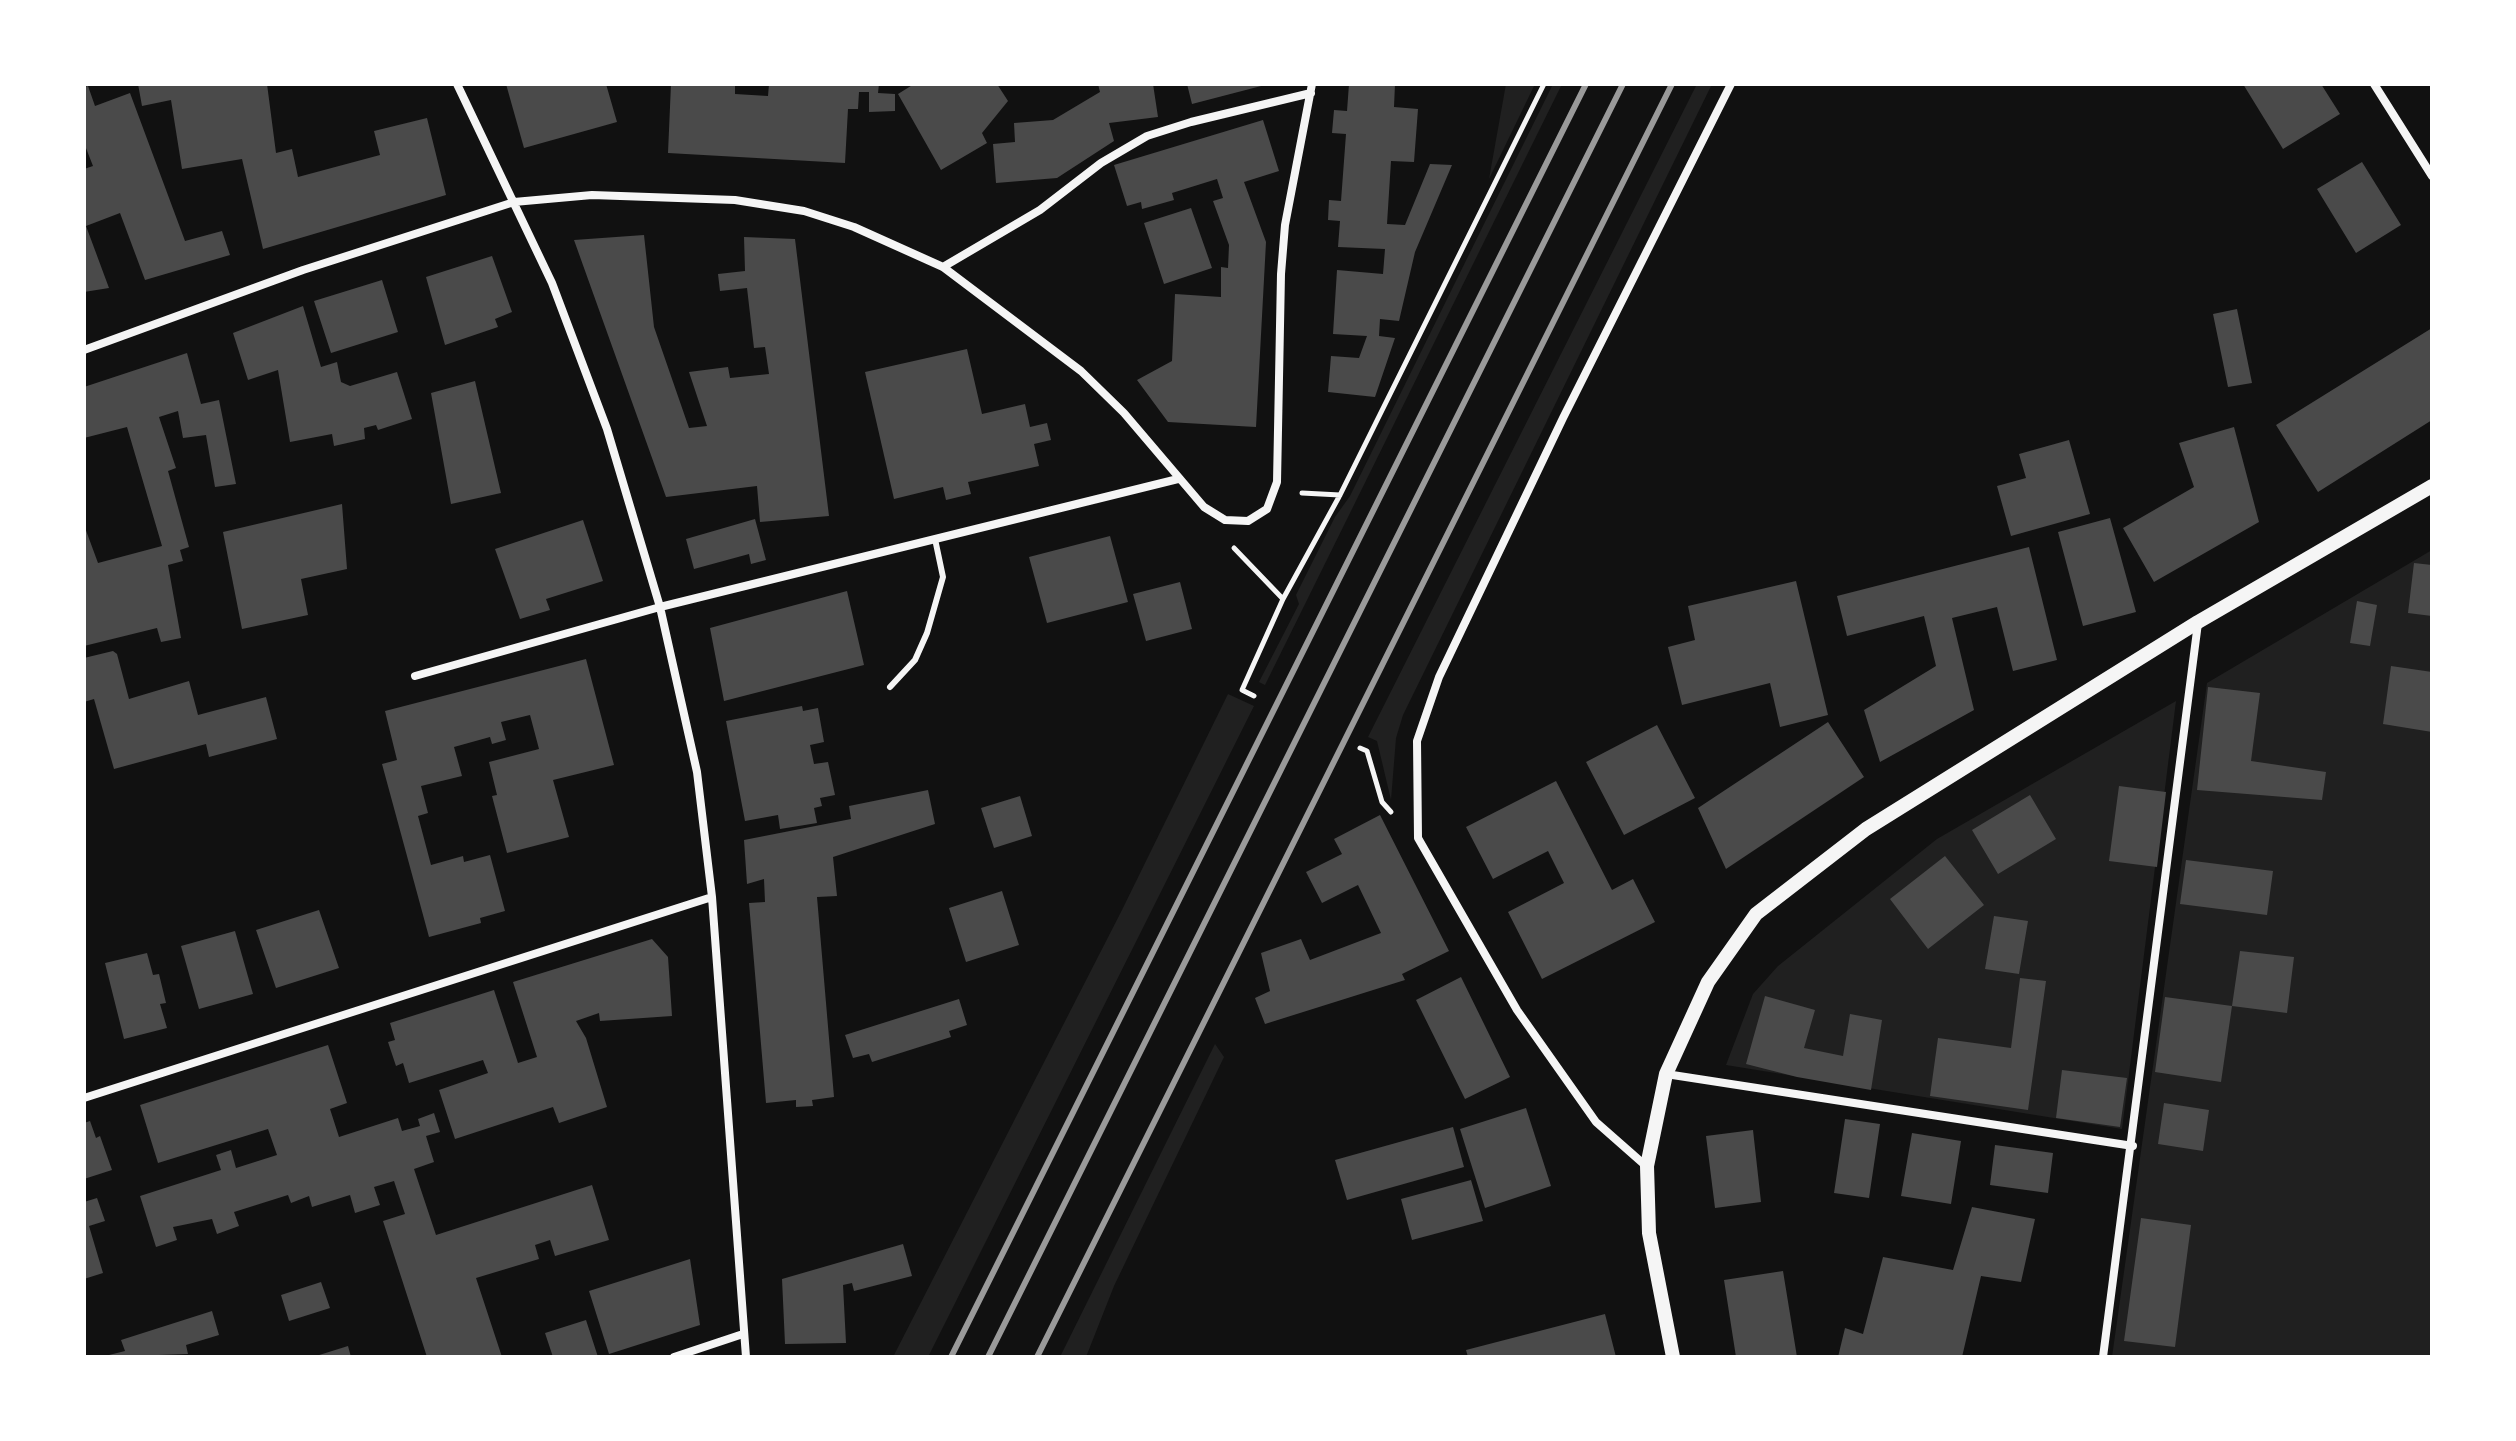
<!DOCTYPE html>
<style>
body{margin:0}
#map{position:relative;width:2516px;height:1441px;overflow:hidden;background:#111;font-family:"Asap Condensed",sans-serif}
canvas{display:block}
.frame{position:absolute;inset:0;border:86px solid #fff;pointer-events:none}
</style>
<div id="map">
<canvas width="2516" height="1441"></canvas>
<div class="frame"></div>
</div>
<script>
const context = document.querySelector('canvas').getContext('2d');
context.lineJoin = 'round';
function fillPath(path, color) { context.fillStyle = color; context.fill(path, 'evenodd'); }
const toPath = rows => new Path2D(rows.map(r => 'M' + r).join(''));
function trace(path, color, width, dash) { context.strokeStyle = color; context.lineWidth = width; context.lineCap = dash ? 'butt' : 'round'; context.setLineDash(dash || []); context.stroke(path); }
fillPath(toPath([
 [1506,84,1535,84,1489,179],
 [1553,84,1562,84,1265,685,1259,682,1299,604,1296,595,1335,517,1350,496],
 [1697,84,1712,84,1403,715,1396,738,1391,800,1377,741,1368,737],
 [2432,550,2432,1357,2112,1357,2207,683],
 [1228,694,1254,706,928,1357,893,1357,1121,912],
 [2176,701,2122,1129,1726,1065,1753,994,1778,966,1937,839],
 [1215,1044,1224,1057,1114,1286,1086,1357,1060,1357]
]), '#202020');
fillPath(toPath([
 [138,84,267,84,276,153,292,149,298,177,380,155,374,131,427,118,446,195,263,249,242,159,182,169,171,100,142,106],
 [506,84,606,84,617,122,524,148],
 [671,84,735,84,735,94,768,96,769,84,879,84,878,93,895,94,895,111,869,112,869,92,859,92,858,109,848,109,845,163,668,153],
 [914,84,997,84,1008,101,982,133,987,143,941,170,898,94],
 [1098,84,1153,84,1158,117,1109,123,1114,141,1057,178,996,183,993,144,1015,142,1014,123,1053,120,1100,92],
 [1187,84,1265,84,1265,85,1192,104],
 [1349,84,1395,84,1394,107,1418,109,1414,162,1391,161,1387,224,1405,225,1430,164,1452,165,1415,252,1399,321,1380,319,1379,336,1395,338,1375,397,1328,392,1331,356,1359,358,1367,336,1333,334,1337,270,1383,274,1385,249,1338,247,1340,221,1328,220,1329,200,1341,201,1346,134,1332,133,1334,110,1347,111],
 [2243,84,2321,84,2340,114,2283,149],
 [88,86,95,106,130,93,185,241,222,231,230,255,145,280,120,213,86,226,109,288,84,292,84,169,93,166,84,143,84,87],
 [1263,120,1279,171,1244,182,1266,242,1256,427,1168,422,1137,380,1172,361,1175,294,1221,297,1221,267,1228,268,1229,245,1213,201,1223,198,1217,179,1172,193,1174,200,1142,209,1141,202,1127,206,1114,165],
 [2362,162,2401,225,2356,253,2317,189],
 [1191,208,1212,268,1164,284,1144,223],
 [644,235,654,327,689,428,707,426,689,372,728,367,730,378,769,374,765,347,754,348,747,288,720,291,718,274,745,271,744,237,795,239,829,516,760,522,757,486,666,497,574,240],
 [492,256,512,312,495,319,498,327,445,345,426,277],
 [382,280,398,332,331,353,314,301],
 [303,306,321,367,337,362,341,382,350,386,397,372,412,419,378,430,376,425,364,428,365,439,334,446,332,434,290,442,278,370,248,380,233,333],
 [2237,309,2252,383,2228,387,2213,314],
 [2432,328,2432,420,2318,492,2276,425],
 [967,349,982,414,1025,404,1030,427,1047,423,1051,440,1034,444,1039,466,968,482,971,494,946,500,943,487,894,499,865,372],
 [187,353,201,404,219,400,236,484,215,487,206,435,183,438,178,411,159,417,176,468,168,471,189,547,180,550,183,561,168,565,181,638,161,642,157,628,84,646,84,525,98,563,162,546,127,427,84,438,84,387],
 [475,381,501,493,451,504,431,393],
 [2234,427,2259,522,2154,582,2123,528,2194,487,2179,443],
 [2069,440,2090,514,2011,536,1997,486,2026,478,2019,454],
 [342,504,347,569,301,579,308,615,242,629,223,532],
 [2110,518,2136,612,2083,626,2058,532],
 [755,519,766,560,751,564,749,554,694,569,686,539],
 [583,520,603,581,546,599,550,610,520,619,495,549],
 [1110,536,1128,602,1047,623,1029,557],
 [2029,547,2057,660,2013,671,1997,607,1952,618,1974,710,1880,762,1864,710,1936,666,1924,616,1847,636,1837,596],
 [2414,563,2432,565,2432,616,2408,613],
 [1796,581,1828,715,1780,727,1770,683,1682,705,1668,647,1695,640,1688,606],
 [1180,582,1192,629,1146,641,1133,594],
 [847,591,864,665,724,701,710,628],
 [2357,601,2377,605,2370,646,2350,643],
 [113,651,117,654,129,699,189,681,198,715,266,697,277,739,209,757,206,744,114,769,94,699,84,702,84,658],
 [586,659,614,765,553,780,569,837,507,853,492,796,497,795,489,762,539,749,530,715,501,722,506,740,492,744,490,737,454,747,462,776,421,786,428,813,418,816,431,865,463,856,464,862,490,855,505,911,480,918,481,923,429,937,382,764,397,760,385,711],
 [2391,666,2432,672,2432,732,2383,724],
 [2208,687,2260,693,2251,761,2326,772,2322,800,2197,790],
 [802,706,803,711,818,708,824,742,810,745,814,764,828,762,835,795,820,798,822,806,814,808,817,823,780,829,778,815,745,821,726,721],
 [1828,722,1864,777,1726,869,1698,808],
 [1657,725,1695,798,1624,835,1586,762],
 [1556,781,1612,890,1633,879,1655,922,1542,979,1508,912,1564,883,1548,851,1493,879,1466,827],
 [2119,786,2166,792,2157,867,2109,861],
 [928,790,935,824,833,857,837,896,817,897,834,1097,812,1100,813,1106,796,1107,796,1100,766,1103,749,903,765,902,764,879,747,884,744,840,851,819,849,806],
 [2030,795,2056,839,1998,874,1972,830],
 [1020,796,1032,836,994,848,981,808],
 [1380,815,1449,951,1402,974,1405,980,1265,1024,1255,998,1270,991,1261,953,1301,939,1310,960,1381,933,1358,885,1322,903,1306,872,1342,854,1334,839],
 [1945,856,1984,905,1928,949,1890,899],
 [2186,860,2273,871,2267,915,2180,904],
 [1002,891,1019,945,966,962,949,908],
 [319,910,339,968,276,988,256,930],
 [1994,916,2028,921,2019,974,1985,969],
 [235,931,253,994,199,1009,181,946],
 [652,939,668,957,672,1016,600,1021,599,1013,576,1021,586,1038,607,1107,559,1123,553,1107,455,1139,439,1090,488,1073,483,1060,409,1083,403,1063,396,1066,388,1042,395,1040,390,1023,494,990,518,1063,537,1057,513,982],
 [2240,951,2294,957,2287,1013,2232,1006],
 [147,953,153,975,159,974,166,1003,160,1004,167,1028,124,1039,105,963],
 [1461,977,1510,1077,1465,1099,1416,1000],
 [2020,978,2046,981,2028,1110,1930,1096,1938,1038,2011,1048],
 [1765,996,1815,1010,1804,1048,1843,1056,1850,1014,1882,1020,1871,1090,1797,1077,1746,1064],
 [2165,997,2232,1006,2221,1082,2155,1072],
 [959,999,967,1025,949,1031,951,1037,872,1062,869,1054,853,1058,845,1035],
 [328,1045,347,1103,330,1109,339,1137,398,1118,402,1131,420,1126,418,1119,434,1113,440,1132,426,1136,434,1162,414,1169,436,1235,592,1185,609,1240,555,1256,550,1240,535,1245,539,1259,476,1278,502,1357,427,1357,383,1221,405,1214,394,1181,374,1187,380,1205,355,1213,350,1195,312,1207,309,1196,291,1203,288,1195,234,1212,239,1226,217,1234,212,1219,173,1227,177,1240,156,1247,140,1196,221,1170,216,1155,231,1150,236,1168,277,1155,268,1129,158,1163,140,1105],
 [2062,1070,2127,1078,2120,1127,2056,1118],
 [2164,1103,2209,1110,2203,1151,2158,1144],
 [1526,1108,1551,1186,1485,1208,1460,1129],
 [1845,1119,1880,1124,1869,1198,1834,1193],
 [90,1121,96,1138,100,1136,112,1170,84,1179,84,1123],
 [1453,1127,1464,1167,1347,1200,1335,1160],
 [1753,1130,1761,1202,1715,1208,1706,1136],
 [1912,1133,1961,1141,1951,1204,1901,1196],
 [1995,1145,2053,1153,2048,1193,1990,1185],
 [1471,1180,1483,1221,1412,1240,1401,1199],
 [97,1198,105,1221,89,1226,103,1273,84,1279,84,1202],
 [1972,1207,2035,1219,2021,1282,1981,1276,1962,1357,1838,1357,1845,1328,1863,1334,1883,1257,1953,1270],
 [2141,1218,2191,1225,2175,1347,2124,1341],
 [903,1244,912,1276,854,1291,852,1283,843,1285,846,1343,785,1344,782,1279],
 [690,1259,700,1325,609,1354,589,1291],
 [1783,1271,1797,1357,1736,1357,1724,1280],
 [321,1282,330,1308,289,1321,281,1295],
 [212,1311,219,1335,186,1345,188,1354,101,1357,125,1351,121,1340],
 [1605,1314,1616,1357,1468,1357,1466,1350],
 [586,1320,598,1357,553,1357,545,1333],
 [348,1346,351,1357,316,1357,316,1356]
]), '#4a4a4a');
trace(toPath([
 [1302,493,1340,495],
 [1234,548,1283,599],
 [1254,696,1242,690,1283,599,1340,495,1544,84],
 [1360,748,1367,751,1382,802,1391,812]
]), '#f5f5f5', 5);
trace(toPath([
 [890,687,915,660,927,633,943,577,935,539]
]), '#f5f5f5', 6);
trace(toPath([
 [457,84,552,283,607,429,660,607,697,772,712,897,746,1357],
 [2374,84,2432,176],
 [943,267,1040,210,1101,163,1147,136,1191,122,1311,93],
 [84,350,303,270,514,202,592,195,735,200,804,211,854,227,943,267,1081,371,1124,413,1204,507,1225,520,1248,521,1267,509,1277,482,1281,274,1285,225,1312,84],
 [415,676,660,607,1178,479],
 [1666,1074,2133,1146],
 [84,1098,712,897],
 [1646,1166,1596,1122,1517,1010,1418,838,1417,741,1439,677,1563,418,1731,84],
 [674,1357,743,1334],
 [2103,1357,2198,623]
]), '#f5f5f5', 8);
trace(toPath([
 [1673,1357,1649,1233,1647,1166,1666,1074,1708,982,1756,914,1866,829,2198,622,2432,486]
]), '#f5f5f5', 14);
trace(toPath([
 [951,1357,1586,84],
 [988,1357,1623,84],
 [1037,1357,1672,84]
]), '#9a9a9a', 6);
</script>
